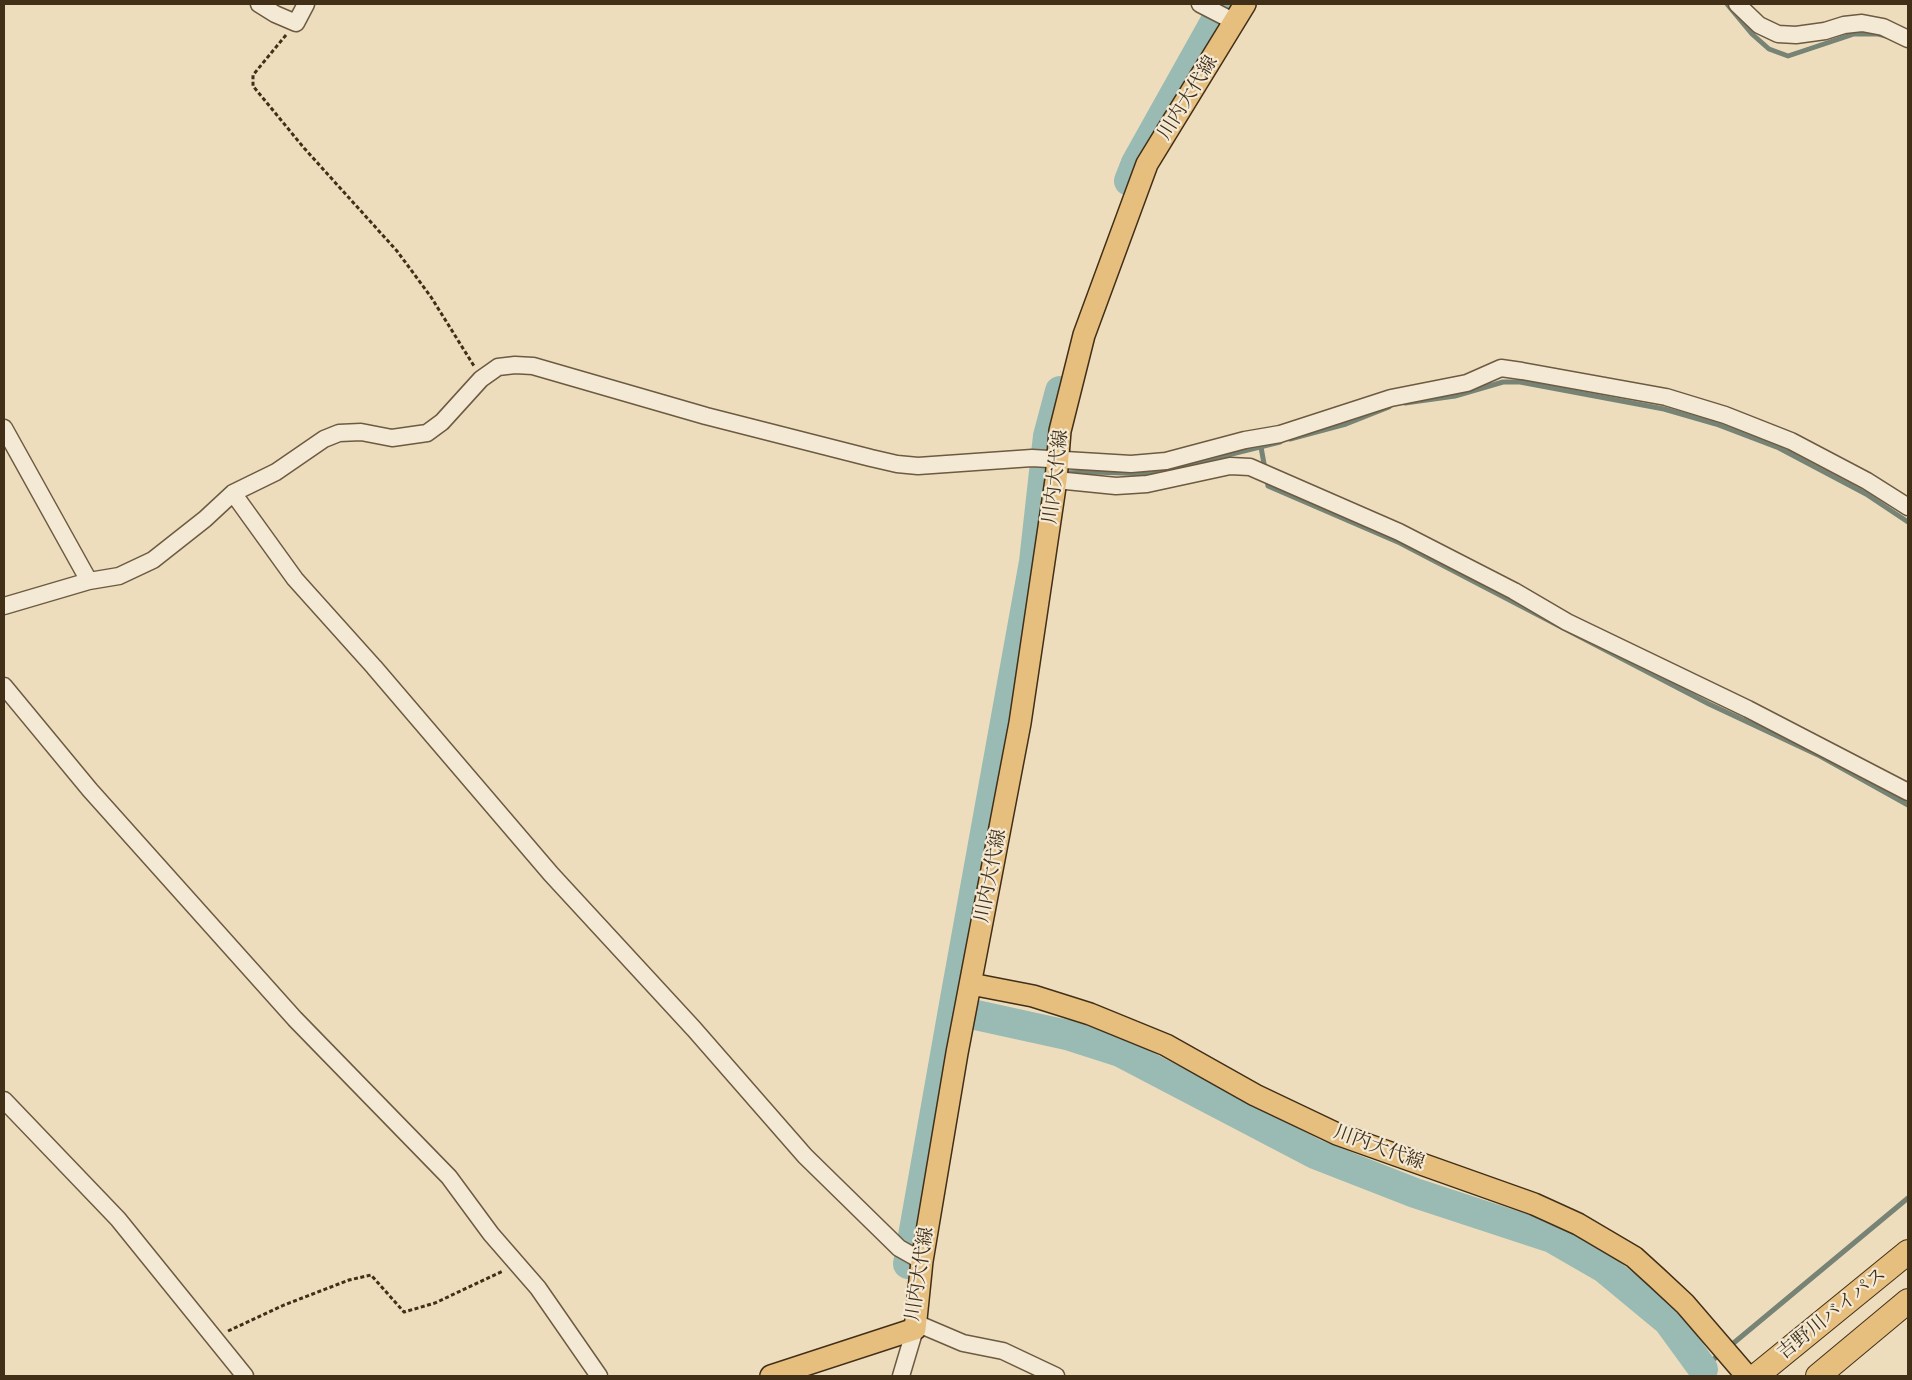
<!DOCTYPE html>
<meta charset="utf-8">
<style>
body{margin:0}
#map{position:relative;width:1912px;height:1380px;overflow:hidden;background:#edddbd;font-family:"EB Garamond",serif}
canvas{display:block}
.frame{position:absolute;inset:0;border:5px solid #412f18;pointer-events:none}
</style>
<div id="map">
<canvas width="1912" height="1380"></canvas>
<div class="frame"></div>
</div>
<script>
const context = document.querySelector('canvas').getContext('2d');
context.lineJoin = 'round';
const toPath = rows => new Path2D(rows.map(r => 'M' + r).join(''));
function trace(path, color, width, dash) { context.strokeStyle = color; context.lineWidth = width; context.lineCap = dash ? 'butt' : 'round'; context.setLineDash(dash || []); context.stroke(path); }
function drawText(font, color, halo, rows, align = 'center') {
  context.font = font + ' "EB Garamond","Noto Serif JP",serif'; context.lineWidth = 4.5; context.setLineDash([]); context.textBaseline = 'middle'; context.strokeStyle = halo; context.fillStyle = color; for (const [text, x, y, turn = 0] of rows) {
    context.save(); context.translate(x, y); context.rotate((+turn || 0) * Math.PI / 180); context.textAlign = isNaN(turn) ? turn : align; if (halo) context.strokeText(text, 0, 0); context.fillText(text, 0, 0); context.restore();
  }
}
trace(toPath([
 [1727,4,1752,34,1769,49,1788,56,1854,34,1878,34,1886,36],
 [1405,403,1455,396,1503,382,1520,382,1664,409,1716,424,1779,448,1866,494,1908,522],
 [1290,439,1346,424,1389,407],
 [1261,447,1268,486,1400,543,1709,704,1820,756,1908,805],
 [1063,473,1093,472,1151,474,1280,442],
 [1730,1346,1908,1198],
 [1694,1376,1721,1353]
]), '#768375', 5);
trace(toPath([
 [1129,181,1136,163,1225,4],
 [1060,391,1048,436,1034,562,953,1010,1067,1035,1120,1052,1315,1154,1415,1193,1552,1238,1604,1268,1668,1321,1703,1369],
 [908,1264,953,1010]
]), '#99bbb3', 30);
const minor = toPath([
 [259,4,275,14,296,23,306,4],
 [1200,4,1235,22],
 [1737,4,1759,25,1778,34,1796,35,1825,31,1844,25,1862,23,1883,27,1908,39],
 [4,428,89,581],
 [1056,480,1116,486,1147,484,1230,466,1250,467,1399,532,1514,591,1567,622,1748,709,1908,792],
 [233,493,295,579,374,667,551,874,694,1029,805,1156,899,1248,922,1261],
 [4,606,89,581,119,576,153,560,205,519,233,493,276,472,324,439,339,433,361,432,392,438,427,433,442,422,481,379,498,367,515,365,533,366,706,416,871,458,897,464,918,466,1032,458,1131,464,1166,461,1245,440,1280,434,1391,398,1467,383,1501,368,1522,371,1666,397,1725,415,1791,441,1867,481,1908,507],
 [4,686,90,790,295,1019,449,1177,491,1234,538,1288,599,1376],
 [4,1100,118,1219,245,1376],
 [916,1323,963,1343,1003,1351,1056,1376],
 [901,1376,915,1329]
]);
const major = toPath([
 [971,984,1033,996,1090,1014,1166,1045,1255,1095,1337,1134,1534,1204,1578,1224,1634,1257,1656,1277,1685,1304,1747,1376],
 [771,1376,915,1329,922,1261,957,1053,1020,723,1056,480,1060,431,1084,335,1147,164,1245,4]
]);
const highway = toPath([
 [1756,1376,1908,1252],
 [1818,1376,1908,1301]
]);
trace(minor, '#6c5a41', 19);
trace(major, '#412f18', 24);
trace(highway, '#412f18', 26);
trace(toPath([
 [286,35,253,75,253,86,304,148,397,251,431,297,474,366],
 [228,1331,284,1305,349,1280,371,1275,404,1312,435,1303,503,1271]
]), '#412f18', 3, [4, 2.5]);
trace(minor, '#f3e9d4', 16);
trace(major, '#e6be7e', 21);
trace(highway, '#e6be7e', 24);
drawText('19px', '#412f18', '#f3e9d4', [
 ["川内大代線",1188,98,-58],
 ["川内大代線",1056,477,-83],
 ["川内大代線",991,876,-79],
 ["川内大代線",1379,1148,20],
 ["川内大代線",920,1274,-81],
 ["吉野川バイパス",1832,1314,-39]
]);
</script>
